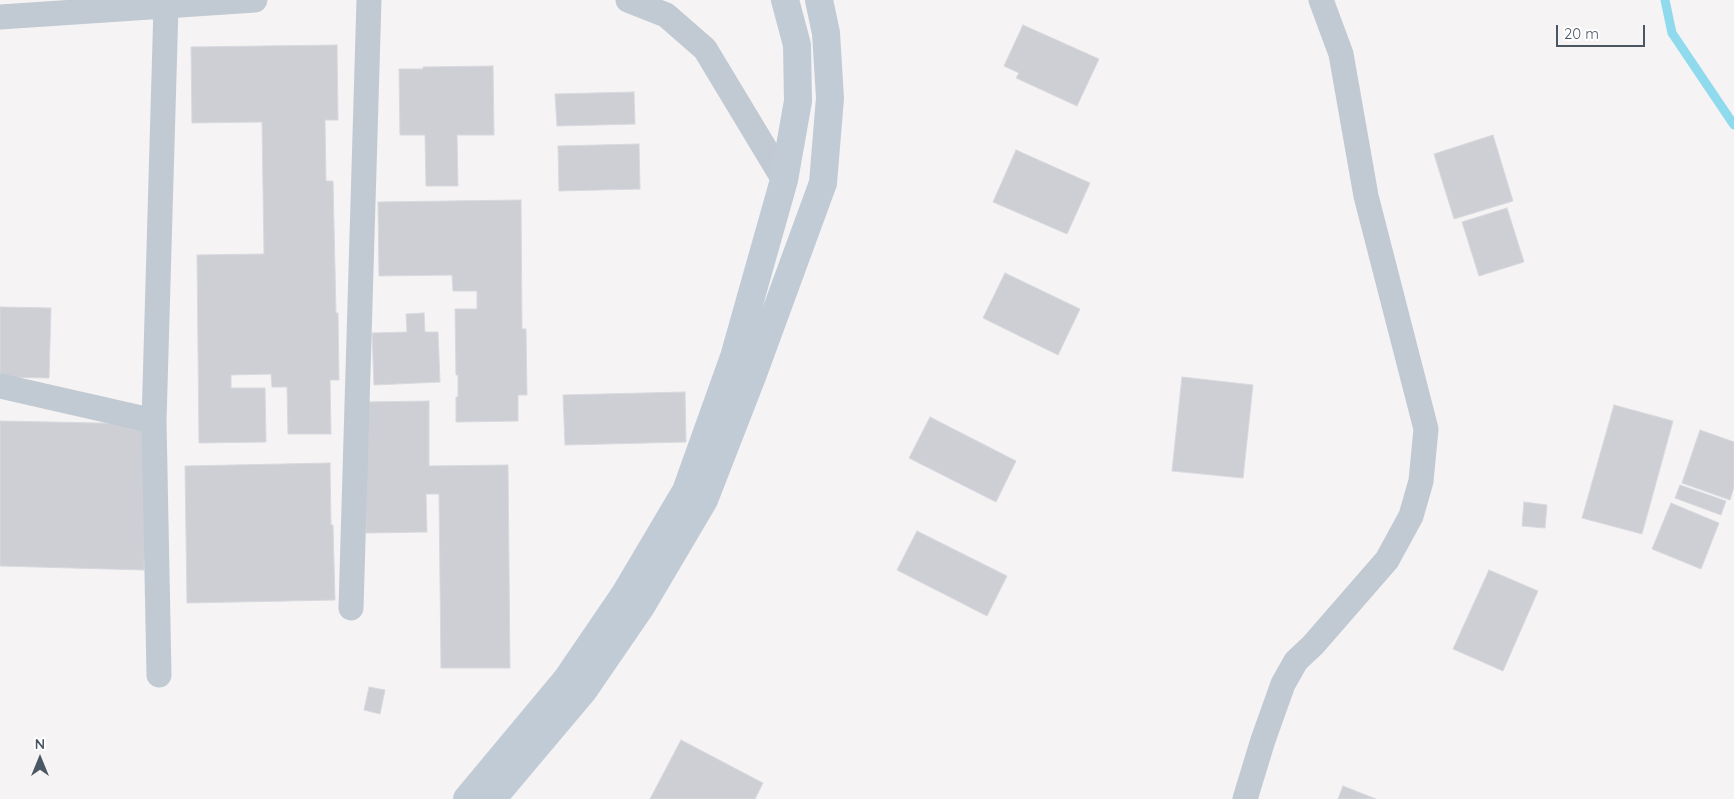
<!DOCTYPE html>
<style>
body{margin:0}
#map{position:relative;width:1734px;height:799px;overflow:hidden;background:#f5f3f3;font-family:Quicksand,sans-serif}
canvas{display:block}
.north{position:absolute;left:15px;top:734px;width:50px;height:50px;-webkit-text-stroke:4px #fff;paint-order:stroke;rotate:0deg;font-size:14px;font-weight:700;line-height:20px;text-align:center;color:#4a5661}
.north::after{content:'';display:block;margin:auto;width:18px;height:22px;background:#4a5661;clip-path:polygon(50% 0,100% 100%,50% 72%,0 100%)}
.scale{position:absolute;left:1556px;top:25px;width:89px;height:22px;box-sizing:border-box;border:2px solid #4a5661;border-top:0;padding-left:6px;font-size:15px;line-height:18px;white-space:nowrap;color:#4a5661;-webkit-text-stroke:4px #fff;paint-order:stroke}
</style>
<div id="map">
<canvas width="1734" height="799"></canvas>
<div class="north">N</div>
<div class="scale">20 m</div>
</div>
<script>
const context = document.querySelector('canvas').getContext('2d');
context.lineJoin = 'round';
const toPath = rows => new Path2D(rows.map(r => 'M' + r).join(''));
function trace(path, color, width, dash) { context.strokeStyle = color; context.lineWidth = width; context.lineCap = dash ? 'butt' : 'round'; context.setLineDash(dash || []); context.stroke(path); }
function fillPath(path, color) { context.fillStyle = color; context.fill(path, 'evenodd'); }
trace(toPath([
 [1665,0,1672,33,1734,125]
]), '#90daee', 9);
const building = toPath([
 [1023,25,1099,59,1077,106,1016,78,1019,73,1004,66,1023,25],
 [337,45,338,120,325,120,326,181,333,181,336,313,338,313,339,380,330,380,331,434,288,434,287,387,272,387,271,374,231,375,231,388,265,388,266,442,199,443,197,255,264,254,262,122,192,123,191,47,337,45],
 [493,66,494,135,457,135,458,186,426,186,425,135,400,135,399,69,423,69,423,67,493,66],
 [634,92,635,124,557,126,555,94,634,92],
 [1493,135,1513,201,1454,219,1434,154,1493,135],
 [639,144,640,189,559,191,558,146,639,144],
 [1016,150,1090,183,1067,234,993,202,1016,150],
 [521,200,522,329,526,329,527,395,518,395,518,421,456,422,456,397,458,397,458,375,456,375,455,309,477,309,477,291,453,291,452,275,379,276,378,202,521,200],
 [1507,208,1524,262,1479,276,1462,222,1507,208],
 [1005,273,1080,309,1058,355,983,318,1005,273],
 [0,307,51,308,49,378,0,377,0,307],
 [424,313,425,332,438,332,440,382,374,385,372,333,407,332,406,314,424,313],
 [1182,377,1253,385,1243,478,1172,471,1182,377],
 [685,392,686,442,565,445,563,395,685,392],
 [429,401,429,466,508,465,510,668,441,668,439,494,426,494,427,532,366,533,365,402,429,401],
 [1614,405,1673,421,1642,534,1582,518,1614,405],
 [930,417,1016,461,996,502,909,458,930,417],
 [0,421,148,424,144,570,0,566,0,421],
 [1700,430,1734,442,1734,487,1730,500,1682,483,1700,430],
 [330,463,331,525,333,525,335,600,187,603,185,466,330,463],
 [1680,485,1726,501,1721,515,1675,498,1680,485],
 [1524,502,1547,505,1545,528,1522,526,1524,502],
 [1671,503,1719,523,1701,569,1652,549,1671,503],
 [917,531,1007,576,987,616,897,570,917,531],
 [1489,570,1538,591,1503,671,1453,649,1489,570],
 [369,687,385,690,380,714,364,710,369,687],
 [681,740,763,783,755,799,650,799,681,740],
 [1343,786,1376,799,1338,799,1343,786]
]);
fillPath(building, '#cdcfd5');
trace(building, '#d7d9de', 1);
trace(toPath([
 [628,0,666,15,705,49,784,180],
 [0,17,255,0],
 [0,386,154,421],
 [351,608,369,0],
 [159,675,154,421,166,7],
 [1245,799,1263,740,1283,684,1296,661,1313,645,1387,560,1411,516,1421,481,1426,429,1366,196,1341,54,1321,0]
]), '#c1cad2', 25);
trace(toPath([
 [467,799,567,679,625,594,686,491,734,357,784,180,798,101,797,45,785,0],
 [492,799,583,691,642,605,704,500,753,374,823,183,830,98,826,33,819,0]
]), '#c1cbd6', 28);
</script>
